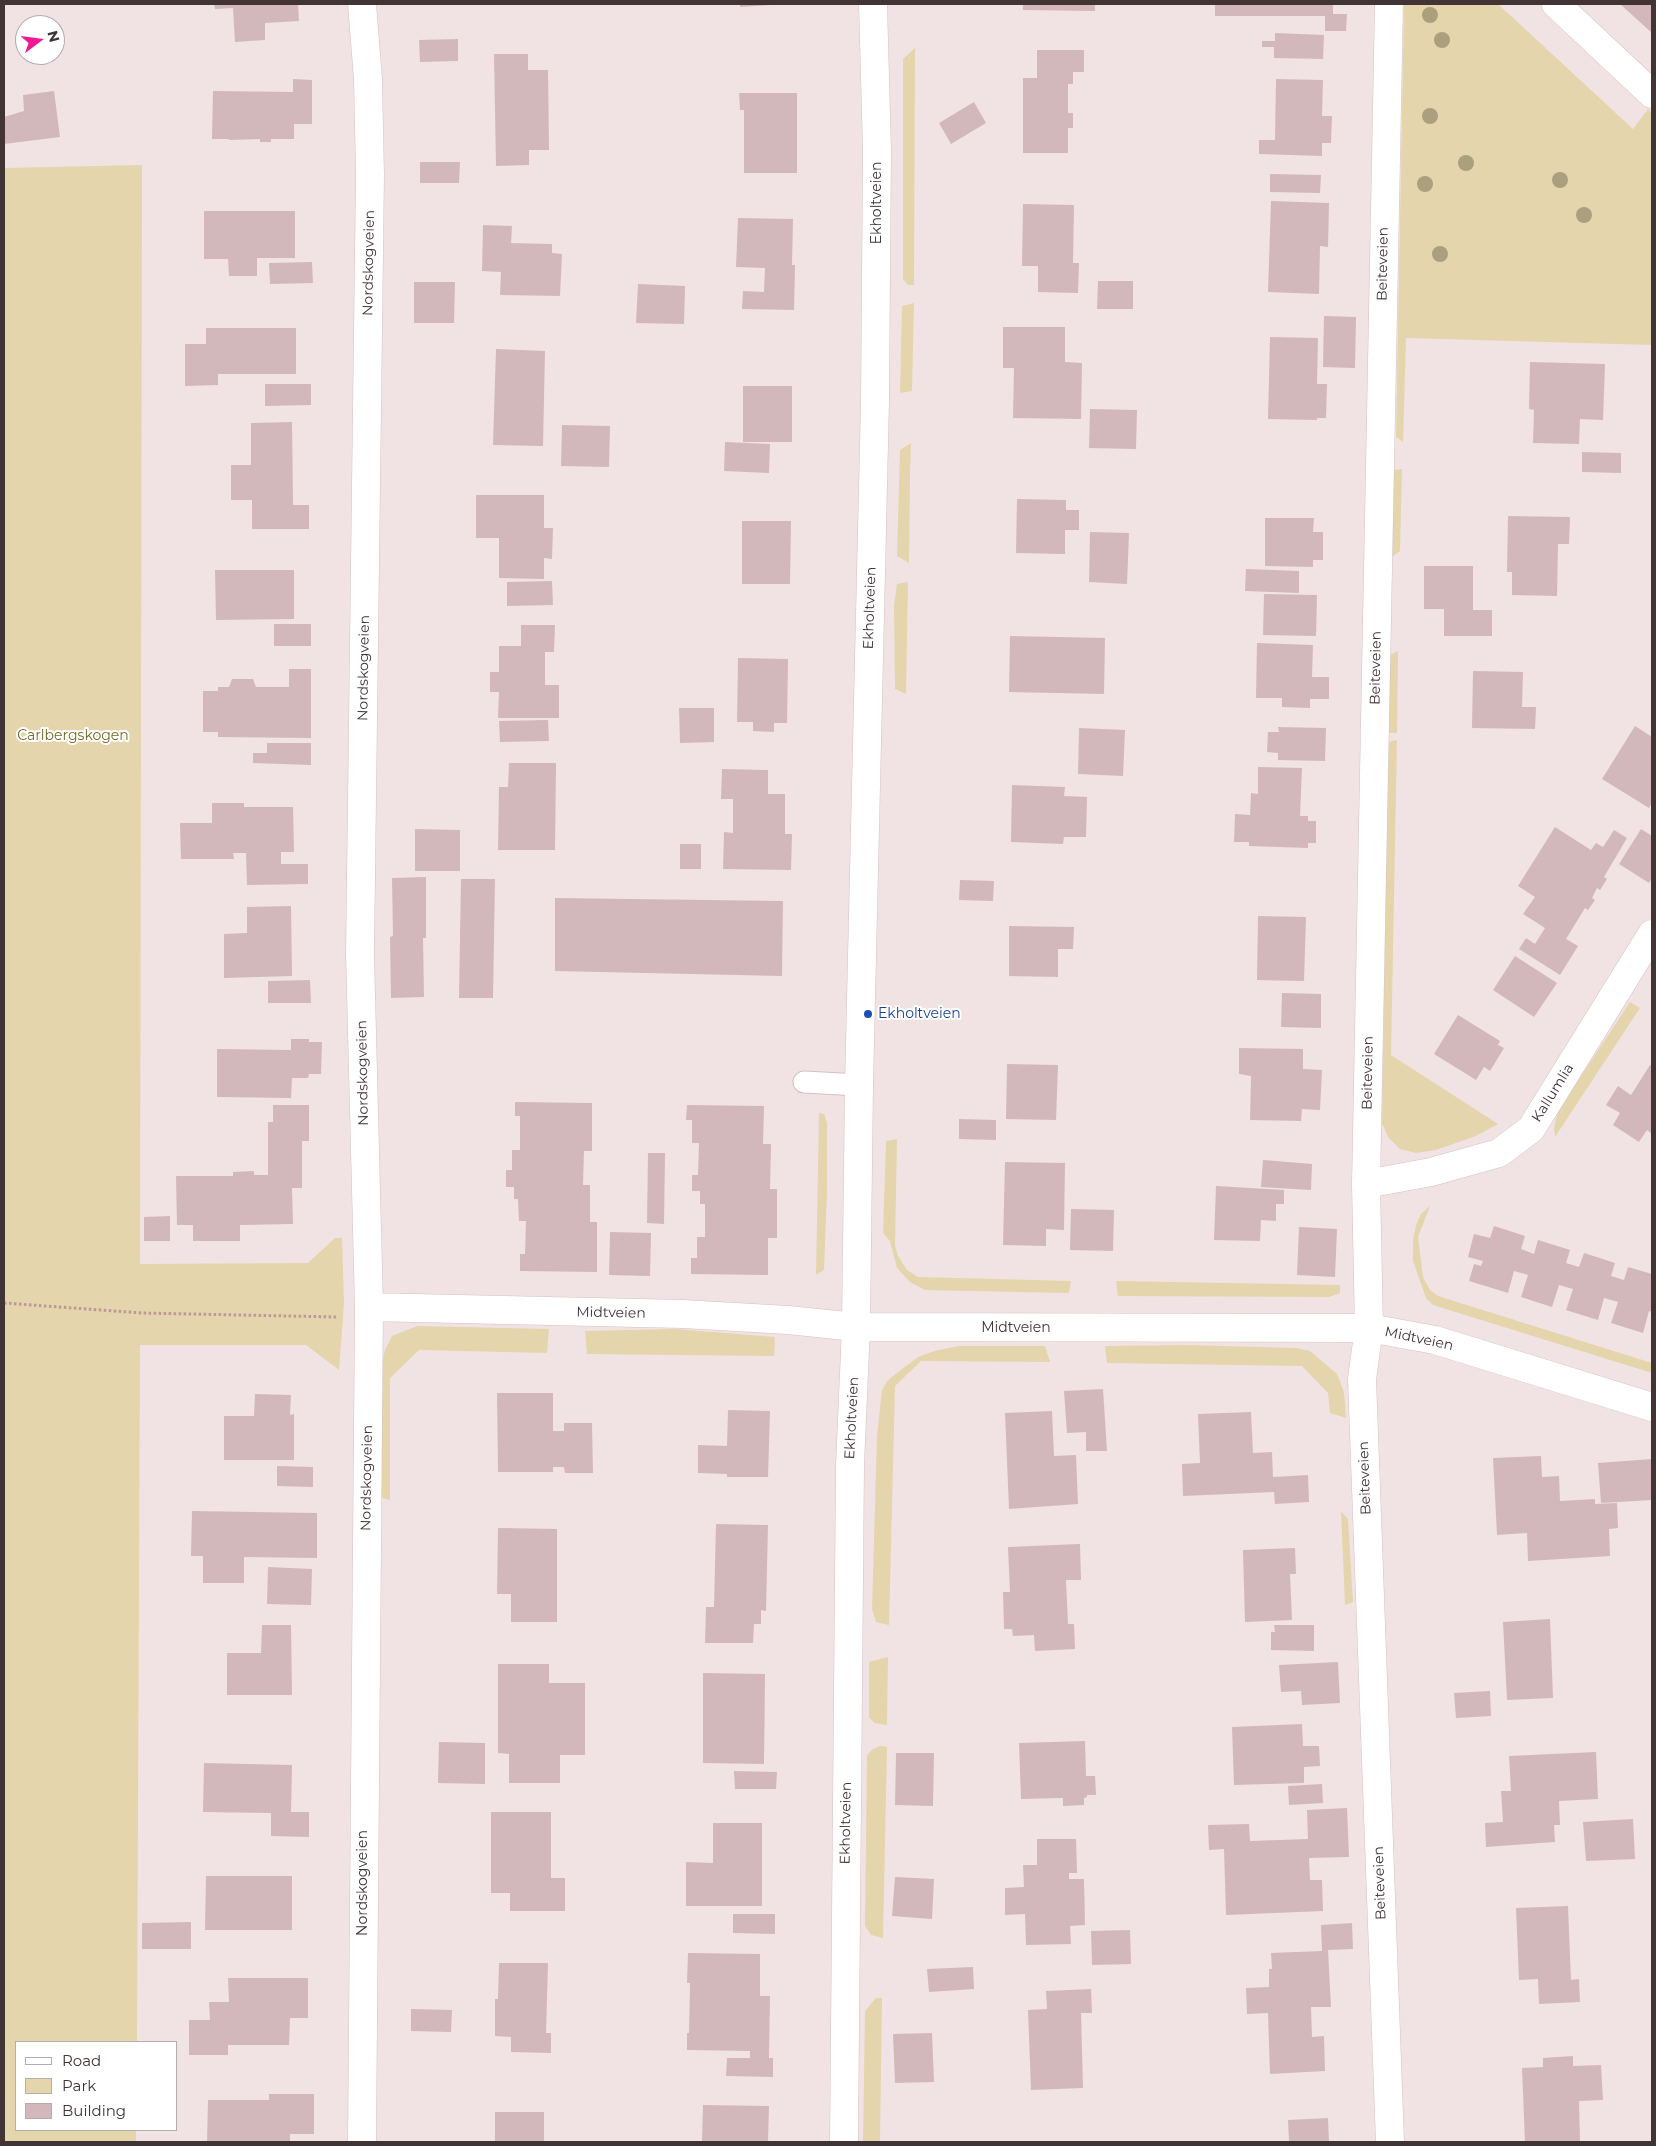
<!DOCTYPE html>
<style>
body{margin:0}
#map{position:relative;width:1656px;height:2146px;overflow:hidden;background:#f1e3e3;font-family:Montserrat,sans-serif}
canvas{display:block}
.frame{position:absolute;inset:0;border:5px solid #423335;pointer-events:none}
.legend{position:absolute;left:15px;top:2041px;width:162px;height:90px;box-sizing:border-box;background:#fff;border:1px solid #b3adae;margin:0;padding:6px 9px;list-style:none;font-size:15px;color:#423335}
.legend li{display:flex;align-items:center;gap:10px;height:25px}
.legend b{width:25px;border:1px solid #b3adae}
.north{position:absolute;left:15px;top:15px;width:50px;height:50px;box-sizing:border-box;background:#fff;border:1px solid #b3adae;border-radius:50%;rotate:75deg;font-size:14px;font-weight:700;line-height:20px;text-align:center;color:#423335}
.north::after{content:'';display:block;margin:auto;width:18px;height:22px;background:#f21893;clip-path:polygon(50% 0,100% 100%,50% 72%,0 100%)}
</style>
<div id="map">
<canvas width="1656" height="2146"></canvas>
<div class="frame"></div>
<ul class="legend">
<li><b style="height:6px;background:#fff"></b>Road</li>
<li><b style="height:14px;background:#e4d5ac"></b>Park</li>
<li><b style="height:14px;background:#d2b8bb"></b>Building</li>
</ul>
<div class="north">N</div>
</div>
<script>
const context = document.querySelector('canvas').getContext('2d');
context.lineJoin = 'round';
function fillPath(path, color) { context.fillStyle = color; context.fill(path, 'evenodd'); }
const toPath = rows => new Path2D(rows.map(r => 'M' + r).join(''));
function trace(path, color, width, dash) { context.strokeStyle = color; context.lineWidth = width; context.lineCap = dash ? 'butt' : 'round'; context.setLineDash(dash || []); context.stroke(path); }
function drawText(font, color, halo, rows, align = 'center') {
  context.font = font + ' Montserrat,sans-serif'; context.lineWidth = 4; context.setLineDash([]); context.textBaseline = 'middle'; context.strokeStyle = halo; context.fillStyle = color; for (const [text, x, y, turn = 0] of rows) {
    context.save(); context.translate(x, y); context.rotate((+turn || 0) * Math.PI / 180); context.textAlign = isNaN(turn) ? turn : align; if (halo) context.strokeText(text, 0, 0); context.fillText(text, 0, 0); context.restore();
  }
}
fillPath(toPath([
 [1404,4,1498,4,1633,129,1648,109,1652,114,1652,345,1406,338,1403,442,1396,437],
 [915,48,914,285,908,285,903,279,903,59],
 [142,165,140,1264,308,1263,335,1238,342,1238,344,1303,339,1370,306,1345,140,1345,137,2042,16,2042,16,2130,136,2130,136,2142,4,2142,4,168],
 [914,303,912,391,900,393,902,306],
 [911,443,910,472,909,563,897,556,900,450],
 [1402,469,1400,551,1392,557,1394,470],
 [908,582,906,694,895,689,894,606,897,584],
 [1398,651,1397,733,1387,733,1388,656],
 [1397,740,1391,1055,1498,1124,1476,1136,1436,1150,1416,1153,1400,1149,1388,1137,1382,1123,1388,742],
 [1630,1002,1640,1008,1555,1137,1554,1128,1558,1111],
 [819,1113,824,1114,827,1123,827,1192,824,1270,816,1275],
 [897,1139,895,1246,898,1256,907,1270,918,1277,1071,1281,1069,1293,925,1290,910,1282,897,1268,890,1241,883,1233,886,1141],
 [1430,1206,1418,1237,1423,1277,1430,1290,1438,1296,1652,1363,1652,1373,1433,1305,1426,1298,1413,1261,1413,1240,1416,1225,1421,1214],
 [1116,1281,1340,1285,1340,1293,1329,1297,1118,1296],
 [417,1326,549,1329,547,1353,419,1350,390,1378,390,1500,378,1497,380,1372,385,1350,392,1336],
 [675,1329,775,1337,774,1356,587,1354,585,1331],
 [1187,1345,1296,1348,1310,1351,1337,1374,1344,1392,1346,1418,1330,1413,1328,1393,1302,1366,1107,1363,1105,1346],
 [959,1346,1045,1346,1050,1362,921,1361,895,1386,889,1625,876,1622,872,1609,877,1436,882,1390,888,1380,918,1357,934,1351],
 [1341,1511,1348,1519,1353,1602,1345,1605],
 [888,1657,887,1725,874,1723,869,1717,869,1662],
 [880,1746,887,1747,883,1938,871,1935,865,1926,867,1755,873,1749],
 [876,1998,882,1998,880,2142,863,2142,865,2011]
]), '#e4d5ac');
fillPath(toPath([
 [214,4,298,4,299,21,265,23,265,40,235,42,233,8,215,9],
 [740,4,771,4,771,5,740,7],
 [1023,4,1095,4,1095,11,1023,10],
 [1215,4,1333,4,1333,14,1347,14,1346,31,1325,31,1325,16,1215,16],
 [1620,4,1652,4,1652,33],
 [1275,33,1324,35,1323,59,1274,58,1274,47,1262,47,1262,41,1275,41],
 [458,39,458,61,420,62,419,40],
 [1037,50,1084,50,1084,72,1073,72,1073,84,1068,84,1068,113,1073,113,1073,128,1068,128,1068,153,1023,153,1023,78,1037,78],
 [494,54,528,54,528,70,548,70,549,150,529,150,529,165,496,166],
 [293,79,312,80,312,124,294,124,294,139,271,139,271,142,260,142,260,139,230,140,228,139,212,139,213,91,293,92],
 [1276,79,1323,80,1322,116,1332,116,1331,143,1322,143,1322,156,1259,154,1259,140,1275,140],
 [54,91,60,137,4,144,4,117,24,111,23,95],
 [739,93,797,93,797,173,744,173,744,110,740,110],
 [974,102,986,123,951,144,939,123],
 [420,162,460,162,459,183,420,183],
 [1270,174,1321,175,1320,193,1270,192],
 [1271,201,1329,203,1328,247,1320,246,1319,294,1268,292],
 [1023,204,1074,205,1073,263,1079,263,1078,293,1038,292,1038,266,1022,266],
 [204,211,295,211,295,258,257,258,257,276,229,276,228,259,204,259],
 [738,218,793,219,792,265,795,265,794,310,742,309,743,291,764,292,765,268,736,267],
 [483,225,512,226,511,243,552,244,552,253,562,254,560,296,500,295,501,272,482,271],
 [312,262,313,283,270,284,269,263],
 [1098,281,1133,281,1133,309,1097,309],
 [414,282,455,282,454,323,414,323],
 [638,284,685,286,684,324,636,323],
 [1324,316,1356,317,1355,368,1323,367],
 [1003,327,1065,327,1065,362,1082,363,1081,419,1013,418,1014,368,1003,368],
 [206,328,296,328,296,374,218,374,218,385,185,386,185,344,206,344],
 [1270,337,1318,338,1317,384,1327,384,1326,418,1317,418,1317,420,1268,419],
 [496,349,545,351,543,446,493,445],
 [1530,362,1605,364,1603,420,1580,419,1579,444,1533,443,1534,410,1529,409],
 [265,384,311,384,311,405,265,406],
 [743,386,792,386,792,442,743,442],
 [1090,409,1137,410,1136,449,1089,448],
 [292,422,293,505,309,505,309,529,252,529,252,500,231,500,231,465,251,465,251,423],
 [562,425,610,426,609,467,561,466],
 [725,442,770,444,769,473,724,471],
 [1582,452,1621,453,1621,473,1582,472],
 [476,495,544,495,544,528,553,528,552,559,544,558,544,579,499,578,499,538,476,538],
 [1017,499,1066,500,1066,510,1079,510,1079,530,1065,530,1065,554,1016,553],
 [1508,516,1570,517,1569,544,1558,544,1557,596,1512,595,1512,572,1507,572],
 [1265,518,1314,518,1313,532,1323,532,1323,560,1313,560,1313,567,1265,566],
 [742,521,791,521,790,584,742,584],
 [1090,532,1129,533,1127,584,1089,582],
 [1424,566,1473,566,1473,610,1492,610,1492,636,1444,636,1444,609,1424,609],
 [1246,569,1299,571,1299,593,1245,591],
 [215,570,294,570,294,619,216,620],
 [552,581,553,605,507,606,507,582],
 [1264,594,1317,595,1316,636,1263,635],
 [274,624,311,624,311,646,274,646],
 [521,625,555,625,554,652,545,652,545,685,559,685,559,718,498,718,499,692,490,692,490,672,499,672,499,646,521,646],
 [1010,636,1105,638,1104,694,1009,692],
 [1257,643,1313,645,1312,677,1329,677,1329,699,1310,699,1310,708,1282,707,1282,698,1256,698],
 [738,658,788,659,787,723,774,723,774,732,753,731,753,722,737,722],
 [289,669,311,669,311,738,218,737,218,732,203,732,203,691,218,691,218,687,229,687,232,679,253,679,256,687,289,687],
 [1473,671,1523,672,1522,707,1536,707,1535,729,1472,728],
 [679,708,714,708,714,742,680,743],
 [548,720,549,741,500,742,499,721],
 [1635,726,1652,737,1652,802,1649,808,1602,779],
 [1278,727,1326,728,1325,761,1278,760,1278,753,1267,752,1268,732,1279,732],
 [1079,728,1125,730,1123,776,1078,774],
 [267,743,311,743,311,765,253,763,253,753,267,753],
 [509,763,556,763,555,850,498,850,499,787,508,787],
 [1258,767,1302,768,1300,816,1308,816,1308,821,1316,821,1316,843,1308,843,1308,848,1249,846,1249,842,1234,842,1235,814,1250,815,1251,793,1258,794],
 [722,769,768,770,768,794,785,794,785,834,792,834,791,870,723,869,724,832,733,833,733,799,721,799],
 [1012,785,1065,787,1064,796,1087,797,1086,837,1064,837,1063,844,1011,842],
 [212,803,244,803,244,807,293,807,294,852,281,852,281,864,308,864,308,884,247,885,246,853,233,853,234,859,181,859,180,823,212,823],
 [1555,827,1591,850,1596,843,1603,847,1614,830,1627,838,1604,877,1607,879,1600,890,1597,888,1592,898,1595,900,1588,910,1585,908,1566,939,1578,946,1560,975,1519,949,1526,938,1535,944,1545,928,1523,914,1535,897,1518,886],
 [415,829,460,830,460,871,415,871],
 [1641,829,1652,836,1652,878,1649,883,1619,864],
 [680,844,701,844,701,869,680,869],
 [426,877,426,938,423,938,424,997,391,998,390,937,393,936,392,878],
 [461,879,495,879,493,998,459,998],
 [960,880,994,881,993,901,959,900],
 [555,898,783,901,782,976,555,971],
 [291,906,292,976,224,978,224,934,247,933,247,907],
 [1258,916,1306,917,1304,981,1257,980],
 [1009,926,1074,927,1073,949,1058,949,1058,977,1009,976],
 [1515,956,1557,983,1534,1017,1493,990],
 [310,980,311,1003,268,1003,268,981],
 [1282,993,1321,994,1321,1028,1281,1027],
 [1458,1015,1500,1041,1498,1045,1504,1048,1490,1071,1484,1067,1476,1080,1434,1054],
 [291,1039,309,1039,309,1042,322,1042,321,1074,309,1074,308,1078,292,1078,291,1098,217,1097,217,1049,291,1050],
 [1239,1048,1303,1049,1303,1069,1322,1070,1320,1110,1302,1109,1301,1121,1250,1120,1251,1076,1239,1074],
 [1007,1064,1058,1065,1056,1120,1006,1119],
 [1650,1065,1652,1066,1652,1134,1647,1130,1639,1142,1613,1125,1620,1113,1606,1105,1618,1086,1631,1095],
 [515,1102,592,1103,592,1151,584,1151,583,1185,590,1185,590,1222,597,1222,597,1272,520,1271,520,1254,525,1254,526,1221,519,1221,518,1199,514,1199,514,1187,506,1187,506,1170,512,1170,512,1150,520,1150,520,1116,515,1116],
 [273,1105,309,1105,309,1141,302,1141,302,1188,292,1188,293,1224,240,1225,240,1241,193,1241,193,1225,177,1225,176,1176,233,1176,233,1172,254,1171,254,1175,268,1175,268,1122,273,1122],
 [687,1105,764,1106,763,1144,771,1144,770,1189,777,1189,777,1238,768,1238,768,1275,691,1274,691,1258,697,1258,697,1237,705,1237,705,1204,700,1204,700,1191,692,1191,692,1175,698,1175,699,1143,692,1143,692,1120,686,1120],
 [959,1119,996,1120,996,1140,959,1139],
 [648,1153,665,1153,664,1224,647,1223],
 [1263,1160,1312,1164,1311,1190,1261,1187],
 [1005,1162,1065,1163,1064,1230,1046,1229,1046,1246,1003,1245],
 [1216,1186,1284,1190,1284,1204,1276,1204,1276,1221,1261,1220,1260,1241,1214,1240],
 [1071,1209,1114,1210,1113,1251,1070,1250],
 [170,1216,170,1241,144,1241,144,1217],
 [1494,1226,1525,1236,1521,1249,1534,1254,1538,1240,1570,1250,1566,1263,1579,1267,1584,1253,1615,1263,1611,1276,1624,1280,1628,1267,1652,1274,1652,1312,1649,1311,1643,1333,1611,1323,1618,1302,1604,1298,1598,1320,1566,1310,1573,1289,1559,1285,1552,1307,1521,1297,1528,1275,1514,1271,1508,1293,1469,1281,1474,1264,1481,1266,1483,1261,1468,1257,1474,1234,1490,1238],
 [1299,1227,1337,1229,1335,1277,1297,1275],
 [610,1232,651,1233,650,1276,609,1275],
 [1103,1389,1107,1451,1086,1451,1086,1432,1067,1433,1064,1391],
 [497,1393,553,1393,553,1431,564,1431,564,1423,592,1423,593,1473,565,1473,564,1467,553,1467,553,1472,498,1472],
 [255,1394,291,1395,290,1415,294,1414,294,1460,224,1460,224,1416,254,1416],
 [728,1410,770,1411,768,1477,727,1477,727,1474,698,1473,698,1445,727,1446],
 [1052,1411,1054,1456,1076,1455,1078,1504,1009,1509,1005,1413],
 [1251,1412,1253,1453,1272,1452,1273,1477,1308,1475,1309,1502,1275,1504,1274,1492,1183,1496,1182,1464,1200,1463,1198,1414],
 [1541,1456,1542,1477,1559,1476,1560,1501,1595,1499,1595,1504,1617,1503,1618,1528,1609,1529,1610,1556,1528,1561,1527,1533,1497,1535,1493,1458],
 [1652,1459,1652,1500,1601,1503,1598,1463],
 [277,1466,313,1467,313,1487,277,1486],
 [192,1511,317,1513,317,1558,244,1557,244,1583,203,1583,203,1556,191,1556],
 [716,1524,768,1525,766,1611,761,1610,761,1624,754,1624,753,1643,705,1643,706,1607,714,1607],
 [498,1528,557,1529,557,1622,511,1622,511,1594,497,1594],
 [1080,1544,1081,1580,1066,1580,1068,1624,1074,1624,1075,1649,1035,1651,1034,1635,1013,1636,1012,1629,1004,1629,1003,1592,1010,1592,1008,1547],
 [1295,1548,1296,1574,1290,1574,1292,1620,1245,1622,1243,1550],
 [268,1567,312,1569,311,1605,267,1604],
 [1550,1619,1553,1698,1507,1700,1503,1622],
 [262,1625,291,1625,292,1695,227,1695,227,1653,261,1653],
 [1274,1625,1314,1625,1314,1651,1271,1650,1271,1632,1275,1632],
 [1338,1662,1340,1703,1302,1705,1301,1691,1281,1692,1279,1665],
 [498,1664,549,1664,549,1683,585,1683,585,1755,560,1755,560,1783,509,1783,509,1754,498,1753],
 [703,1673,765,1674,764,1764,703,1763],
 [1490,1691,1491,1716,1456,1718,1454,1693],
 [1302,1724,1303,1746,1319,1746,1320,1766,1304,1767,1304,1783,1234,1785,1232,1727],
 [1085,1741,1086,1776,1095,1776,1096,1795,1087,1795,1087,1797,1084,1798,1084,1805,1063,1806,1063,1798,1021,1799,1019,1743],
 [439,1742,485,1743,485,1784,438,1783],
 [1596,1752,1598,1799,1559,1801,1560,1825,1554,1825,1555,1842,1486,1847,1485,1823,1503,1822,1501,1791,1511,1791,1509,1756],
 [896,1753,934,1753,933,1806,895,1805],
 [204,1763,292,1765,291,1812,309,1812,309,1837,271,1836,271,1813,203,1812],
 [734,1771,777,1772,776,1789,735,1789],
 [1322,1784,1323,1803,1289,1805,1288,1786],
 [1347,1808,1349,1857,1309,1858,1310,1880,1322,1880,1323,1911,1226,1915,1224,1849,1209,1850,1208,1825,1249,1824,1250,1841,1308,1839,1307,1810],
 [491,1812,551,1812,551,1878,565,1878,565,1911,510,1911,510,1893,491,1893],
 [1633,1819,1635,1859,1586,1861,1583,1822],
 [713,1823,762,1823,762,1906,686,1906,686,1862,713,1863],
 [1037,1839,1076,1839,1077,1873,1069,1873,1069,1879,1084,1879,1085,1925,1070,1926,1071,1944,1026,1945,1025,1914,1005,1915,1005,1888,1024,1887,1023,1865,1037,1865],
 [206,1876,292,1876,292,1930,205,1930],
 [895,1877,934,1879,932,1919,892,1916],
 [1568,1906,1571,1980,1579,1979,1580,2002,1539,2004,1538,1979,1519,1980,1516,1908],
 [733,1914,775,1914,775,1934,733,1933],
 [191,1922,191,1949,142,1949,142,1923],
 [1352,1923,1353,1949,1328,1950,1331,2007,1311,2007,1312,2037,1324,2036,1325,2071,1270,2074,1268,2013,1247,2014,1246,1988,1269,1987,1269,1969,1272,1969,1271,1953,1322,1951,1321,1925],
 [1130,1930,1131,1964,1092,1965,1091,1931],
 [688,1953,760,1954,760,1996,770,1996,769,2058,773,2058,773,2077,726,2076,727,2058,750,2058,750,2051,687,2050,687,2033,689,2033,690,1983,687,1983],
 [499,1963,548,1963,546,2033,551,2033,551,2053,511,2052,511,2037,495,2036,495,1999,498,1999],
 [973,1967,974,1989,929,1992,927,1969],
 [228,1978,308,1978,308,2018,290,2018,289,2045,228,2045,228,2055,189,2055,189,2020,210,2020,209,2002,229,2002],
 [1091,1989,1092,2013,1081,2013,1083,2088,1031,2090,1028,2010,1047,2009,1046,1991],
 [411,2009,452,2010,451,2032,411,2031],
 [932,2033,934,2082,895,2083,893,2034],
 [1573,2056,1573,2066,1601,2065,1603,2100,1579,2101,1580,2142,1525,2142,1522,2068,1543,2067,1543,2058],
 [269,2094,314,2094,314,2134,290,2134,290,2142,207,2142,208,2100,269,2100],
 [703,2105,769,2106,768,2142,702,2142],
 [495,2112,544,2112,544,2142,495,2142],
 [1328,2118,1329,2142,1289,2142,1288,2120]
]), '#d2b8bb');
const service = toPath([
 [804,1082,859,1085]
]);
const minor = toPath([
 [362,4,368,79,370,175,360,954,369,1307,362,2142],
 [1389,4,1366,1184,1369,1328,1362,1379,1390,2142],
 [1556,4,1652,94],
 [1366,1184,1431,1172,1499,1153,1531,1129,1652,934],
 [369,1307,683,1314,788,1320,856,1327]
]);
const tertiary = toPath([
 [856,1327,1369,1328,1435,1340,1652,1407],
 [844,2142,850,1465,856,1327,859,1085,875,401,877,151,873,4]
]);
trace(service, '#d6c0c1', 23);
trace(minor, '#d6c0c1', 29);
trace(tertiary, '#d6c0c1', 29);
trace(toPath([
 [4,1303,142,1313,337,1317]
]), '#bd979a', 3, [2.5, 2.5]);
trace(service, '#fff', 21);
trace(minor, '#fff', 28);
trace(tertiary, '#fff', 28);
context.fillStyle = '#aba07d';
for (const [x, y] of [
 [1430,15],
 [1442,40],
 [1430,116],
 [1466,163],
 [1560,180],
 [1425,184],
 [1584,215],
 [1440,254]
]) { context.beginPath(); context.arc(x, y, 8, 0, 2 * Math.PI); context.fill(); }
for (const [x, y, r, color] of [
 [868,1014,5,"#1a4fb4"]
]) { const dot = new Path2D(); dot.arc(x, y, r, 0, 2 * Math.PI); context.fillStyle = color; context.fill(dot); trace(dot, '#fff', 2); }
drawText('14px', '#423335', '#fff', [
 ["Ekholtveien",877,203,-90],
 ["Nordskogveien",369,263,-89],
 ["Beiteveien",1383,264,-89],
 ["Ekholtveien",870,608,-88],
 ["Nordskogveien",364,668,-89],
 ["Beiteveien",1376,668,-89],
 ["Nordskogveien",363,1073,-91],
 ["Beiteveien",1368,1073,-89],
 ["Kallumlia",1553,1093,-58],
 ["Midtveien",611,1313,1],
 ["Midtveien",1016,1328],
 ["Midtveien",1419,1339,12],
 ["Ekholtveien",852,1418,-87],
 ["Nordskogveien",367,1478,-89],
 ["Beiteveien",1365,1478,-92],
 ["Ekholtveien",846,1823,-89],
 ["Nordskogveien",363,1883,-90],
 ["Beiteveien",1380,1883,-92]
]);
drawText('14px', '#716a29', '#fff', [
 ["Carlbergskogen",73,736]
]);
drawText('14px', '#164399', '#fff', [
 ["Ekholtveien",878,1014]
], 'left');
</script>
